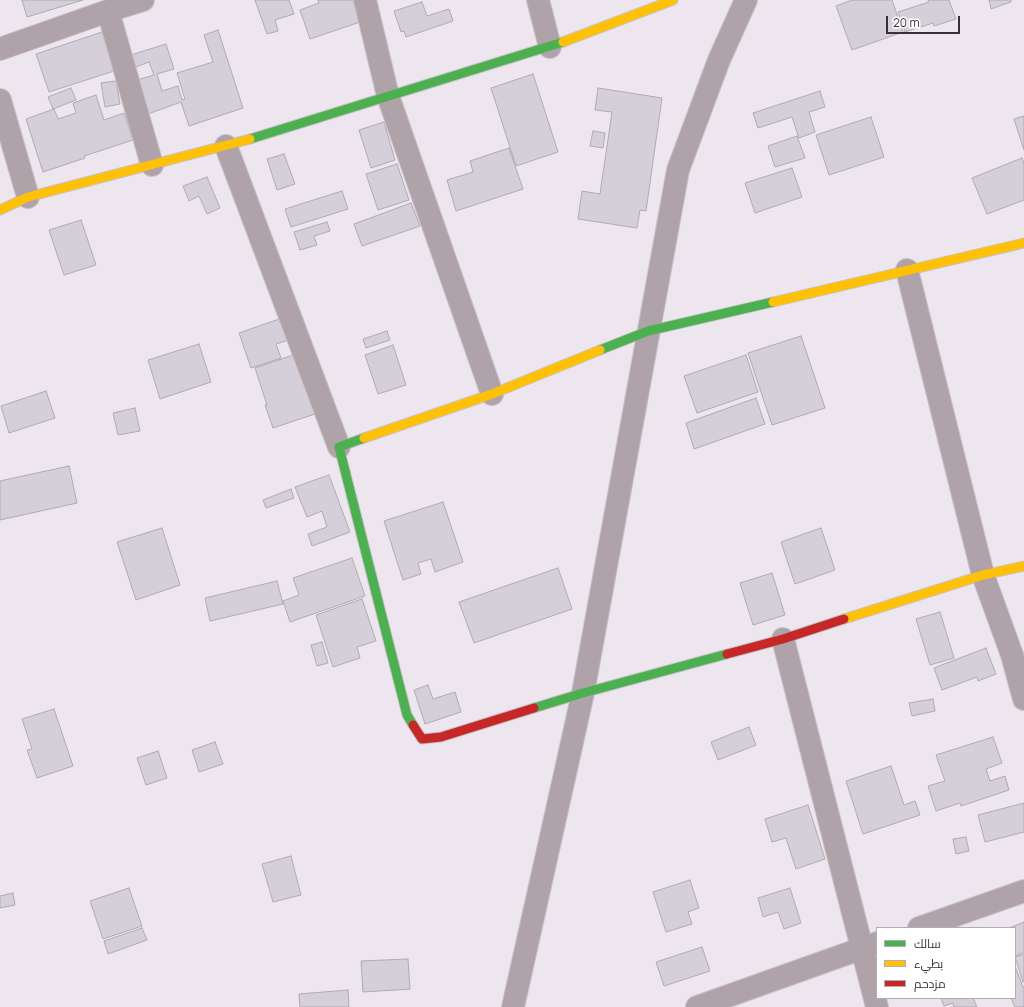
<!DOCTYPE html>
<meta charset="utf-8">
<style>
body{margin:0}
#map{position:relative;width:1024px;height:1007px;overflow:hidden;background:#ede6ee;font-family:Manrope,Cairo,sans-serif}
canvas{display:block}
.legend{position:absolute;left:876px;top:927px;width:140px;height:72px;box-sizing:border-box;background:#fff;border:1px solid #afadaf;margin:0;padding:5px 7px;list-style:none;font-size:12px;color:#363136}
.legend li{display:flex;align-items:center;gap:8px;height:20px}
.legend b{width:20px;border:1px solid #afadaf}
.scale{position:absolute;left:886px;top:16px;width:74px;height:18px;box-sizing:border-box;border:2px solid #363136;border-top:0;padding-left:5px;font-size:12px;line-height:14px;white-space:nowrap;color:#363136;-webkit-text-stroke:3px #fff;paint-order:stroke}
</style>
<div id="map">
<canvas width="1024" height="1007"></canvas>
<ul class="legend">
<li><b style="height:5px;background:#4caf50"></b>سالك</li>
<li><b style="height:5px;background:#ffc107"></b>بطيء</li>
<li><b style="height:5px;background:#c62828"></b>مزدحم</li>
</ul>
<div class="scale">20 m</div>
</div>
<script>
const context = document.querySelector('canvas').getContext('2d');
context.lineJoin = 'round';
function fillPath(path, color) { context.fillStyle = color; context.fill(path, 'evenodd'); }
const toPath = rows => new Path2D(rows.map(r => 'M' + r).join(''));
function trace(path, color, width, dash) { context.strokeStyle = color; context.lineWidth = width; context.lineCap = dash ? 'butt' : 'round'; context.setLineDash(dash || []); context.stroke(path); }
const building = toPath([
 [22,0,83,0,27,17,22,0],
 [255,0,289,0,294,14,275,20,278,31,267,34,255,0],
 [318,0,353,0,360,22,310,39,300,10,319,3,318,0],
 [852,0,892,0,903,32,852,50,836,6,852,0],
 [928,0,949,0,956,19,934,26,933,23,905,32,898,12,929,2,928,0],
 [989,0,1011,0,1011,2,991,9,989,0],
 [422,2,427,16,449,9,453,21,406,37,404,31,401,32,394,11,422,2],
 [218,30,243,108,189,126,181,102,148,114,137,80,154,75,149,62,136,67,131,55,166,44,174,69,157,74,162,91,178,86,182,100,185,99,177,73,213,62,204,35,218,30],
 [102,32,114,71,49,92,36,54,102,32],
 [533,74,558,152,516,166,491,88,533,74],
 [116,81,120,104,105,107,101,83,116,81],
 [71,88,76,100,53,109,48,97,71,88],
 [598,88,662,98,646,211,640,210,637,228,578,219,582,191,600,194,612,112,595,110,598,88],
 [820,91,825,107,809,112,815,132,799,138,792,117,758,128,753,113,820,91],
 [96,95,104,120,124,113,133,140,84,156,85,158,43,172,26,119,54,109,58,119,76,113,73,103,96,95],
 [1024,116,1024,150,1014,119,1024,116],
 [871,117,884,157,829,175,816,135,871,117],
 [384,122,395,160,371,168,359,130,384,122],
 [593,131,605,133,603,148,590,146,593,131],
 [797,136,805,158,775,167,768,146,797,136],
 [509,148,523,189,456,211,447,180,473,172,470,161,509,148],
 [284,154,295,184,277,190,267,159,284,154],
 [1022,158,1024,163,1024,200,987,214,972,178,1022,158],
 [397,164,409,200,378,210,366,174,397,164],
 [792,168,802,197,755,213,745,183,792,168],
 [207,177,220,208,207,214,199,196,189,201,183,186,207,177],
 [342,191,348,209,291,227,285,209,342,191],
 [411,203,420,226,362,246,354,224,411,203],
 [81,220,96,265,64,275,49,230,81,220],
 [327,222,330,231,314,236,317,245,300,250,294,232,327,222],
 [285,317,292,339,276,344,281,358,251,368,239,333,285,317],
 [387,331,390,340,366,348,363,339,387,331],
 [801,336,825,408,772,425,748,353,801,336],
 [199,344,211,382,160,399,148,360,199,344],
 [393,345,406,385,378,394,365,355,393,345],
 [299,353,318,413,273,428,265,405,267,405,255,368,299,353],
 [746,355,758,392,697,413,684,376,746,355],
 [46,391,55,418,9,433,1,406,46,391],
 [756,398,765,424,694,449,686,423,756,398],
 [135,408,140,431,118,435,113,413,135,408],
 [69,466,77,503,0,520,0,481,69,466],
 [329,475,350,532,312,546,308,534,327,527,322,511,307,517,295,487,329,475],
 [291,489,294,498,266,508,263,500,291,489],
 [443,502,463,562,435,572,431,559,418,563,421,574,403,580,384,521,443,502],
 [162,528,180,585,136,600,117,542,162,528],
 [821,528,835,570,795,584,781,542,821,528],
 [352,558,365,596,290,622,283,601,299,595,293,578,352,558],
 [558,568,572,609,474,643,459,602,558,568],
 [772,573,785,615,753,625,740,583,772,573],
 [277,581,283,604,210,621,205,598,277,581],
 [362,599,376,641,357,647,360,658,333,667,316,615,362,599],
 [940,612,954,658,930,665,916,619,940,612],
 [322,642,328,663,317,666,311,645,322,642],
 [986,648,996,674,978,681,977,677,942,690,934,668,986,648],
 [428,685,433,699,455,692,461,712,425,724,414,690,428,685],
 [933,699,935,711,912,716,909,703,933,699],
 [54,709,73,766,37,778,27,750,32,749,22,719,54,709],
 [749,727,756,745,718,760,711,742,749,727],
 [993,737,1002,763,986,769,990,781,1005,776,1009,790,961,806,960,803,936,811,928,786,945,781,936,755,993,737],
 [215,742,223,764,199,772,192,750,215,742],
 [158,751,167,778,146,785,137,758,158,751],
 [891,766,904,805,915,801,920,815,863,834,846,781,891,766],
 [1024,803,1024,832,985,842,978,815,1024,803],
 [808,805,825,859,796,869,786,838,772,842,765,819,808,805],
 [966,837,969,851,956,854,953,839,966,837],
 [291,856,301,895,273,902,262,864,291,856],
 [690,880,699,908,688,912,692,924,666,932,653,892,690,880],
 [129,888,142,926,103,939,90,901,129,888],
 [790,888,801,923,784,929,778,912,763,917,758,898,790,888],
 [13,893,15,905,0,908,0,896,13,893],
 [1024,922,1024,952,1015,956,1015,928,1009,928,1024,922],
 [142,928,147,940,108,954,104,941,142,928],
 [702,947,710,971,664,986,656,962,702,947],
 [1024,954,1024,982,1023,982,1015,957,1024,954],
 [408,959,410,989,363,992,361,961,408,959],
 [1015,966,1023,987,1024,987,1024,1007,1015,1007,1011,998,1015,998,1015,966],
 [348,990,349,1007,300,1007,299,994,348,990],
 [941,998,973,998,977,1007,954,1007,953,1003,944,1006,941,998]
]);
fillPath(building, '#d5cfd9');
trace(building, '#afabb0', 1);
const street = toPath([
 [143,0,108,11,152,165],
 [365,0,388,96,492,394],
 [538,0,550,47],
 [0,49,108,11],
 [0,100,28,197],
 [226,146,339,447],
 [907,270,983,575,1012,655,1024,699],
 [783,639,877,1007],
 [919,928,1024,891],
 [513,1007,583,693,678,170,719,60,746,0],
 [697,1007,877,943]
]);
const fast = toPath([
 [250,139,563,42],
 [600,350,648,331,773,302],
 [364,438,339,447,407,715,413,725],
 [534,708,583,693,727,654]
]);
const slow = toPath([
 [563,42,673,0],
 [0,210,28,197,250,139],
 [773,302,1024,243],
 [364,438,492,394,600,350],
 [844,619,983,575,1024,566]
]);
const jam = toPath([
 [727,654,783,639,844,619],
 [413,725,422,739,441,737,534,708]
]);
trace(street, '#c8c3c8', 24);
trace(fast, '#c8c3c8', 11);
trace(slow, '#c8c3c8', 11);
trace(jam, '#c8c3c8', 11);
trace(street, '#afa3a9', 22);
trace(fast, '#4caf50', 9);
trace(slow, '#ffc107', 9);
trace(jam, '#c62828', 9);
</script>
